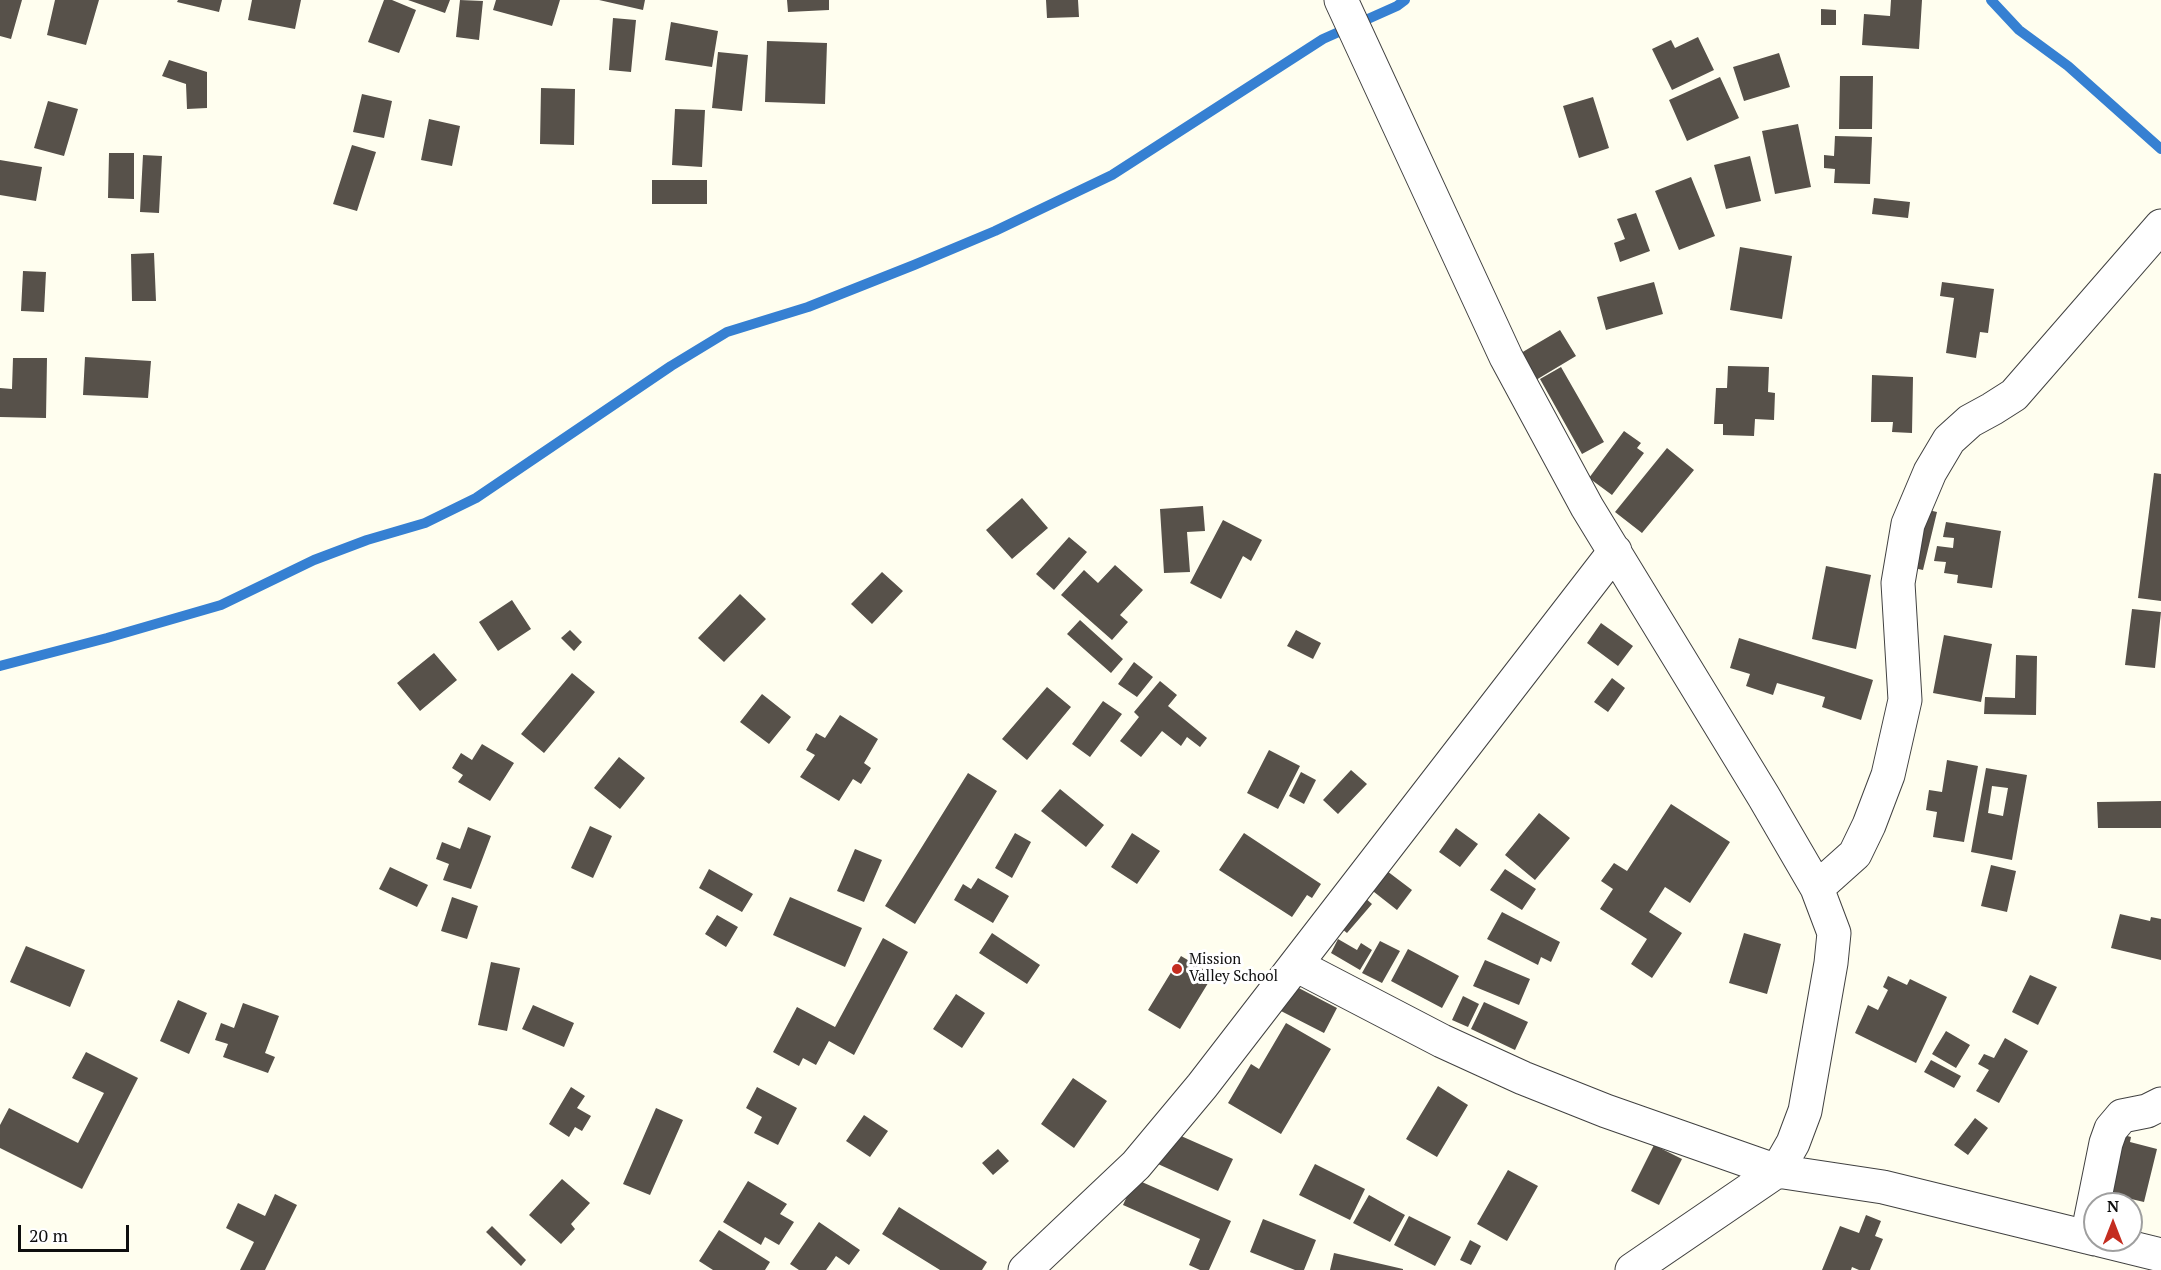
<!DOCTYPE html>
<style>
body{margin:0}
#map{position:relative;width:2161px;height:1270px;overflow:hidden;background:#fffeef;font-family:"PT Serif",serif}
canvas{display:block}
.north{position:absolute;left:2083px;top:1192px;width:60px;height:60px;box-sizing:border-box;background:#fff;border:2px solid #9f9f9f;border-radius:50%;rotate:0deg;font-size:16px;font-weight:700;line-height:24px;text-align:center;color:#0e0e0e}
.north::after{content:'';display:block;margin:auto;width:21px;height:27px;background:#c42d20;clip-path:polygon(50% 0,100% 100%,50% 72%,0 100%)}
.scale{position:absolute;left:18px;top:1225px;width:111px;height:27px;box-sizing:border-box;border:3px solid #0e0e0e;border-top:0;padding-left:8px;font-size:18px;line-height:21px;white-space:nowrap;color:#0e0e0e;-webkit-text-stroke:4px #fff;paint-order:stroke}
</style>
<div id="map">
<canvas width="2161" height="1270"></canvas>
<div class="north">N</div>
<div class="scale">20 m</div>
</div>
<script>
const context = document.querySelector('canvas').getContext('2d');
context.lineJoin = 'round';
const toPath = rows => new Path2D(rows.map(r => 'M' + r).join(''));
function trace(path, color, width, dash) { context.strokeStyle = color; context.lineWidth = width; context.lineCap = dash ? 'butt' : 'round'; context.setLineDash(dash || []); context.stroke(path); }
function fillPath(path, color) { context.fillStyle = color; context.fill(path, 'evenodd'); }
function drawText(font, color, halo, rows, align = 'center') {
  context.font = font + ' "PT Serif",serif'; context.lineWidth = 6; context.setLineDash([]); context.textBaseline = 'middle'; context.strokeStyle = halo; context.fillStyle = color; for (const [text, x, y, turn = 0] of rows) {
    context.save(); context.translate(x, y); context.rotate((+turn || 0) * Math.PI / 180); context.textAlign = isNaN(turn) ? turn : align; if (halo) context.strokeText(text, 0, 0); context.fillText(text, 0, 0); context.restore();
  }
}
trace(toPath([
 [1991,0,2019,30,2068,66,2161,149],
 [0,666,107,638,221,605,314,560,367,540,425,523,476,498,671,366,727,332,808,307,914,265,995,231,1112,175,1323,39,1397,6,1405,0]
]), '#3680d2', 10);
fillPath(toPath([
 [0,0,22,0,11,39,0,36],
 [55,0,99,0,86,45,47,35],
 [178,0,222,0,219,12,177,2],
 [252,0,301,0,295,29,248,20],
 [384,0,392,0,416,10,399,53,368,42],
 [408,0,450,0,445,13],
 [460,0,483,1,479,40,456,37],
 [496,0,560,0,552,26,493,10],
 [599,0,645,0,643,10],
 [787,0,829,0,829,10,788,12],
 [1046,0,1078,0,1079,17,1047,18],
 [1891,0,1922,0,1919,49,1862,45,1864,14,1890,16],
 [1821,9,1836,10,1836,25,1821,25],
 [613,18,636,20,631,72,609,70],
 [671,22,718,31,712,67,665,60],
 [1698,37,1714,70,1672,90,1652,49,1671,40,1675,48],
 [767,41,827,43,825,104,765,102],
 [718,52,748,55,742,111,712,108],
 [1779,53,1790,87,1744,101,1733,67],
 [169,60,207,72,207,108,187,109,186,84,162,76],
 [1840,76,1873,76,1872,129,1839,129],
 [1720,77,1739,118,1687,141,1669,100],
 [541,88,575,89,574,145,540,144],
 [362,94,392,101,384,138,353,132],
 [1593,97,1609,148,1579,158,1563,106],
 [48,101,78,109,64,156,34,148],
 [675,109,705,110,702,167,672,165],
 [429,119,460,126,452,166,421,160],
 [1798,124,1811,187,1775,194,1762,131],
 [1835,136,1872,137,1870,184,1834,183,1835,169,1824,168,1824,155,1834,156],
 [352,145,376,152,357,211,333,204],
 [109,153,134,153,134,199,108,198],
 [143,155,162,156,159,213,140,212],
 [1750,156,1761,201,1726,209,1714,165],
 [0,160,42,167,36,201,0,195],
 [1691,177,1715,236,1679,250,1655,191],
 [652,180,707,180,707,204,652,204],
 [1874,198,1910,202,1908,218,1872,214],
 [1636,213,1650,251,1620,262,1614,243,1625,239,1617,219],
 [1740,247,1792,256,1782,319,1730,310],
 [154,253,156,301,132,301,131,254],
 [23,271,46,272,44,312,21,311],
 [1654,282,1663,314,1606,330,1597,297],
 [1942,282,1994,289,1988,333,1980,332,1976,358,1946,353,1954,298,1940,296],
 [1560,330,1576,356,1536,380,1521,353],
 [85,357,151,361,148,398,83,395],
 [13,358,47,358,46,418,0,417,0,388,12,389],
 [1728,366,1769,367,1768,392,1775,393,1774,420,1755,419,1754,436,1723,435,1723,424,1714,424,1716,388,1727,388],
 [1561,367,1604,442,1582,454,1540,379],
 [1872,375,1913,377,1912,433,1892,432,1893,422,1871,422],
 [1624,431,1641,443,1637,448,1644,453,1612,495,1589,478],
 [1667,448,1694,470,1642,533,1615,512],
 [2154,473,2161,474,2161,601,2138,598],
 [1022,498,1048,528,1012,559,986,530],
 [1203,506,1205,531,1187,532,1190,572,1164,573,1160,509],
 [1924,509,1937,512,1923,570,1909,567],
 [1223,520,1262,540,1251,561,1243,556,1221,599,1190,583],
 [1946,522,2001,531,1992,588,1957,583,1958,575,1944,573,1946,562,1934,561,1937,546,1953,548,1954,538,1943,537],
 [1069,537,1087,552,1054,590,1036,574],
 [1115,565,1143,590,1120,615,1128,622,1112,640,1061,595,1084,570,1098,583],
 [1826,566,1871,575,1856,649,1812,639],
 [882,572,903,591,872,624,851,604],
 [740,594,766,619,724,662,698,638],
 [512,600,531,629,498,651,479,622],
 [2132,609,2161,612,2155,668,2125,665],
 [1080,620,1123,659,1111,673,1067,634],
 [1601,623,1633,646,1618,666,1587,643],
 [570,630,582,642,574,651,561,638],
 [1296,630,1321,643,1313,659,1287,646],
 [1944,635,1992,644,1981,702,1933,693],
 [1739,638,1873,680,1861,720,1822,707,1825,697,1777,683,1773,695,1746,686,1750,674,1730,668],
 [434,653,457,680,420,711,397,683],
 [2016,655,2037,656,2036,715,1984,714,1985,697,2015,698],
 [1134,662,1153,677,1137,697,1118,684],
 [572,673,595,692,544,753,521,734],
 [1612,678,1625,688,1608,712,1594,702],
 [1160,681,1177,695,1168,706,1207,738,1200,747,1187,737,1181,746,1162,731,1141,757,1120,741,1139,717,1134,712],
 [1047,687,1071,707,1027,760,1002,739],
 [762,694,791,717,769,744,740,722],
 [1103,701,1122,714,1090,757,1072,744],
 [840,715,878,739,864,763,871,768,861,784,853,779,839,801,800,777,815,755,806,750,816,733,825,738],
 [482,744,514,763,490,801,458,782,463,775,452,768,461,753,472,760],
 [1269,750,1300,766,1278,809,1247,793],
 [619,757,645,778,620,809,594,788],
 [1947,760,1978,766,1964,842,1933,837,1937,812,1926,810,1929,790,1942,792],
 [1986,768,2027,775,2012,860,1971,852],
 [1992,786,2008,788,2003,816,1988,813],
 [1351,770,1367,784,1338,814,1323,800],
 [1301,772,1316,780,1304,804,1289,796],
 [968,773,997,791,915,924,885,906],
 [1060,789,1104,825,1086,847,1041,811],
 [2161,801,2161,828,2098,828,2097,802],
 [1671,804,1730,842,1690,903,1665,887,1649,912,1682,933,1652,978,1631,964,1647,939,1600,909,1613,889,1601,881,1614,863,1627,871],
 [1539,813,1570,838,1535,880,1505,855],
 [590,826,612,836,593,878,571,868],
 [468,827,491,836,471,889,443,880,449,864,436,859,442,842,460,849],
 [1456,828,1478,844,1460,867,1439,852],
 [1015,833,1031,842,1012,878,995,868],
 [1132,833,1160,851,1137,884,1111,867],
 [1244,833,1321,884,1312,898,1307,895,1292,917,1219,870],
 [855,849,882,860,864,902,837,891],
 [1991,865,2016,871,2007,912,1981,906],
 [390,867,428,885,417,907,379,889],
 [1383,868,1412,890,1397,910,1369,888],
 [709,869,753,894,742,912,699,888],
 [1505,869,1536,889,1522,910,1490,890],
 [978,878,1009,896,993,923,954,900,963,884,971,889],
 [1356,890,1372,904,1347,933,1331,920],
 [452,897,478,906,467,939,441,931],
 [790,897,862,928,845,967,773,935],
 [1502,912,1560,942,1551,962,1541,957,1538,965,1487,939],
 [2120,914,2150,921,2151,917,2161,919,2161,960,2111,948],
 [717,915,738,927,726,947,705,934],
 [992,933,1040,965,1027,984,979,953],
 [1744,933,1781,944,1767,994,1729,983],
 [883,938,908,952,854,1055,829,1041,816,1065,803,1058,799,1066,773,1052,797,1007,835,1027],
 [1338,939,1357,950,1361,943,1372,950,1360,970,1331,953],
 [1380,941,1400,951,1382,983,1362,973],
 [26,946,85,970,70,1007,10,982],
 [1408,949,1459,976,1442,1008,1391,981],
 [1181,956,1213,975,1180,1029,1148,1010],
 [1485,960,1530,979,1519,1005,1473,986],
 [491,962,520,968,507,1031,478,1025],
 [2030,975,2057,987,2038,1025,2012,1012],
 [1888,976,1907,985,1910,979,1947,997,1916,1063,1855,1033,1868,1005,1878,1010,1888,990,1883,987],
 [1293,985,1337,1008,1324,1033,1279,1010],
 [956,994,985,1013,962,1048,933,1029],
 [1463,996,1479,1004,1468,1027,1452,1020],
 [178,1000,207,1013,189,1054,160,1041],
 [1484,1002,1528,1022,1515,1050,1471,1029],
 [243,1003,279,1016,265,1053,275,1057,268,1073,223,1057,228,1044,215,1040,221,1023,234,1028],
 [533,1005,574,1023,564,1047,522,1029],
 [1286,1023,1331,1049,1281,1134,1228,1103,1251,1064,1259,1069],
 [1946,1031,1970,1045,1956,1068,1932,1054],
 [2005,1038,2028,1051,1999,1103,1976,1091,1989,1070,1978,1064,1984,1054,1994,1058],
 [86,1052,138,1078,82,1189,0,1148,0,1125,9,1108,78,1143,104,1093,72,1078],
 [1931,1060,1961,1076,1954,1088,1924,1072],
 [1073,1078,1107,1101,1074,1148,1041,1124],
 [1438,1086,1468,1105,1437,1157,1406,1139],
 [571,1087,585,1096,577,1108,591,1116,582,1131,575,1127,569,1137,549,1124],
 [757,1087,797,1108,778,1145,754,1133,762,1117,746,1108],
 [656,1108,683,1120,650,1195,623,1184],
 [864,1115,888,1131,870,1157,846,1141],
 [1975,1118,1988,1128,1968,1155,1954,1145],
 [1163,1128,1233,1159,1218,1191,1149,1160],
 [2113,1132,2131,1137,2130,1142,2157,1149,2144,1202,2110,1194],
 [1654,1145,1682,1159,1659,1205,1631,1191],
 [998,1149,1009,1161,993,1175,982,1163],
 [1315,1164,1365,1189,1350,1220,1299,1195],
 [1508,1170,1538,1186,1507,1241,1477,1224],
 [562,1179,590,1203,571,1224,575,1229,561,1244,529,1215],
 [1135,1179,1231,1221,1209,1270,1200,1270,1189,1265,1200,1239,1123,1205],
 [748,1181,787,1204,780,1214,794,1222,779,1245,765,1237,761,1245,723,1222],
 [275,1194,297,1205,265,1270,240,1270,254,1242,226,1228,238,1203,265,1216],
 [1369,1195,1405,1215,1390,1242,1353,1223],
 [899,1207,987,1262,982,1270,940,1270,882,1234],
 [1866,1215,1881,1221,1875,1236,1883,1239,1870,1270,1859,1270,1852,1267,1851,1270,1822,1270,1840,1226,1859,1233],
 [1409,1216,1451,1237,1435,1266,1394,1245],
 [1263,1219,1316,1240,1304,1270,1295,1270,1250,1252],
 [819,1222,860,1250,849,1265,836,1256,826,1270,799,1270,790,1264],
 [492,1226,526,1260,521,1266,486,1232],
 [719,1230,770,1262,765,1270,713,1270,699,1261],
 [1470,1240,1481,1246,1471,1265,1460,1260],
 [1334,1253,1403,1269,1403,1270,1330,1270]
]), '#57514a');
const street = toPath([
 [1341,0,1506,357,1587,507,1764,797,1817,888,1834,933,1831,963,1805,1111,1793,1143,1777,1171,1632,1270],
 [1817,888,1855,854,1869,825,1888,775,1905,700,1898,583,1908,524,1930,472,1949,440,1970,421,1992,409,2014,395,2161,226],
 [1296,965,1442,1041,1523,1078,1606,1111,1777,1171,1883,1187,2095,1239],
 [2087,1237,2106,1143,2111,1129,2122,1116,2147,1111,2161,1104],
 [2100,1240,2161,1255],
 [1025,1270,1136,1165,1202,1086,1615,551]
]);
trace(street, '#414141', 35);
trace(street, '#fff', 33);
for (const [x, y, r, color] of [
 [1177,969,6,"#c42d20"]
]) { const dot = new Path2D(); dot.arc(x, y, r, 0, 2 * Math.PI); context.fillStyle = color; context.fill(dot); trace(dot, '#fff', 2); }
drawText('15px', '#0e0e0e', '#fff', [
 ["Mission",1189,960],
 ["Valley School",1189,977]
], 'left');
</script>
